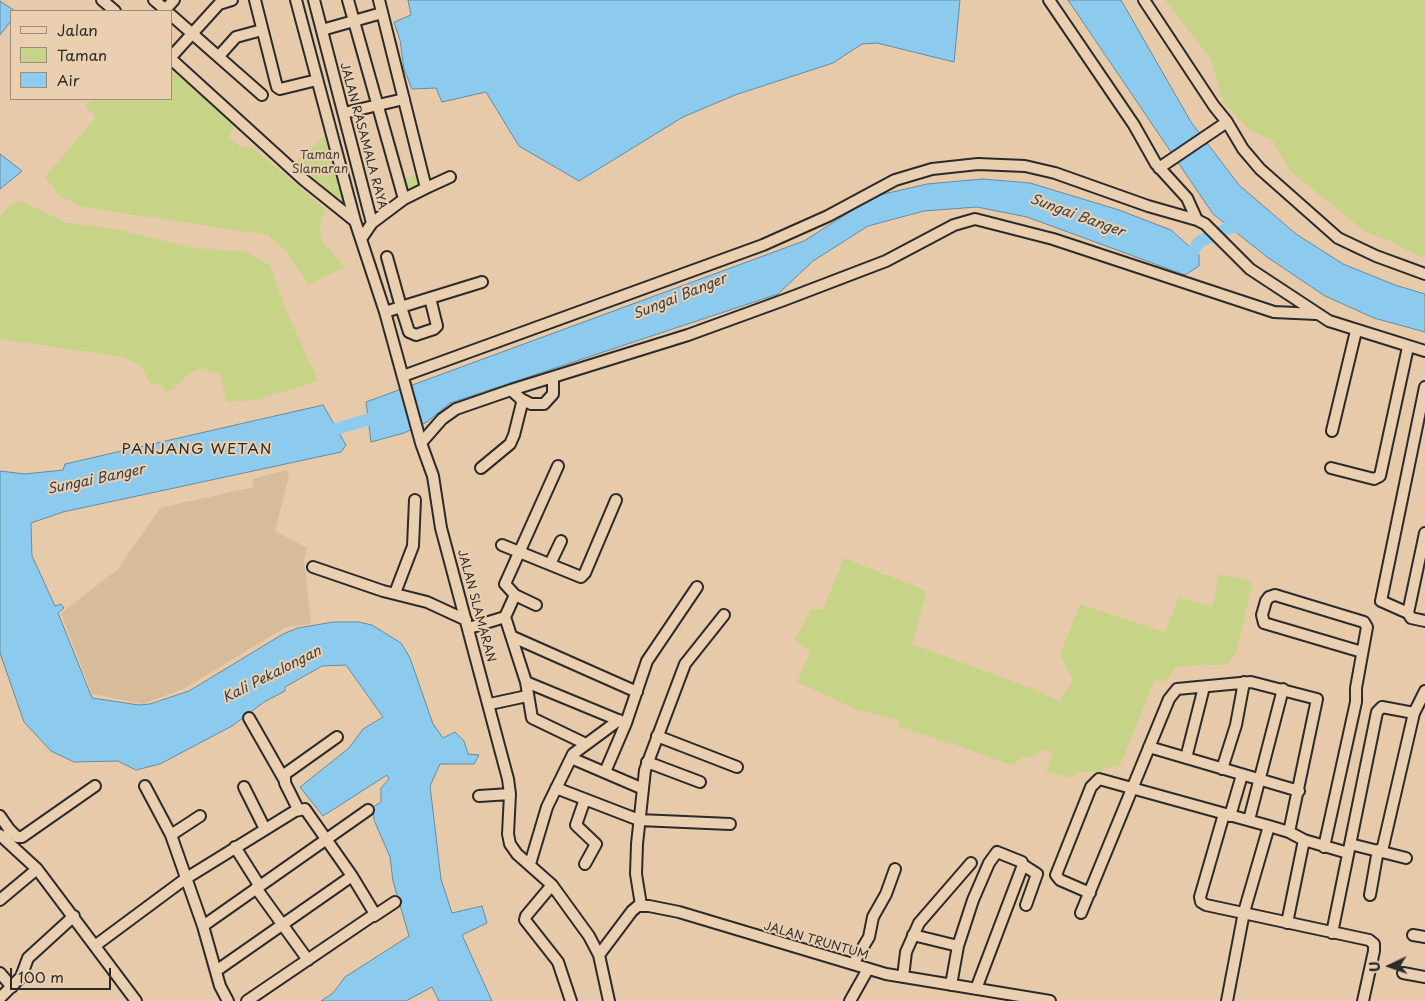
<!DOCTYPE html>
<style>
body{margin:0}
#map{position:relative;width:1425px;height:1001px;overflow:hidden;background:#e6caa9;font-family:"Playpen Sans",sans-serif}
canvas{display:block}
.legend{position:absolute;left:10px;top:10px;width:162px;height:90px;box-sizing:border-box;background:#eacfb1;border:1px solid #9e8d7b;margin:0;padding:6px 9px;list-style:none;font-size:15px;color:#2b2b2b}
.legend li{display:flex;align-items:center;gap:10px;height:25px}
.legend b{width:25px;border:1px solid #9e8d7b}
.north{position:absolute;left:1365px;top:941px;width:50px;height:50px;-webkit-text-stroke:4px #eacfb1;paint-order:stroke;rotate:267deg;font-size:14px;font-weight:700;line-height:20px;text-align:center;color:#2b2b2b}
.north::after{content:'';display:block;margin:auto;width:18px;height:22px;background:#2b2b2b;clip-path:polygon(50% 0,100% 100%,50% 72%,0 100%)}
.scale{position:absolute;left:10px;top:968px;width:101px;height:22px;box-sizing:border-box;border:2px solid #2b2b2b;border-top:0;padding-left:6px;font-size:15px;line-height:18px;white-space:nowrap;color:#2b2b2b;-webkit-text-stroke:4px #eacfb1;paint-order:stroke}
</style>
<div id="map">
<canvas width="1425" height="1001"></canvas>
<ul class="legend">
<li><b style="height:6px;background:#eacfb1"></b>Jalan</li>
<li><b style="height:14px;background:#c7d488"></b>Taman</li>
<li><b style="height:14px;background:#8dcbee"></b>Air</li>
</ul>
<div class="north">U</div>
<div class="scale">100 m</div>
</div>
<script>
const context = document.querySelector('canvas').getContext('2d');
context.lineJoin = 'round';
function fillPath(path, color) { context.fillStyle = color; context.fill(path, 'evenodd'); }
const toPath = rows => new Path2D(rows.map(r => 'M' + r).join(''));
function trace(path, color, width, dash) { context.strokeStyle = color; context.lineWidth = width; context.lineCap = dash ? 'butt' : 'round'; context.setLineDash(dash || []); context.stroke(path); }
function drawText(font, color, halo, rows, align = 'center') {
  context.font = font + ' "Playpen Sans",sans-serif'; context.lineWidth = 4; context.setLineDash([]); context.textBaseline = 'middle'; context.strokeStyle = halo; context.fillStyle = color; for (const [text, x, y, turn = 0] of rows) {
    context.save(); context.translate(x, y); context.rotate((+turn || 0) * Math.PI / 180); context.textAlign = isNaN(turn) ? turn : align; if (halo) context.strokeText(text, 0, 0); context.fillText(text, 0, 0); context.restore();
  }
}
fillPath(toPath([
 [287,470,289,476,275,531,307,548,304,560,311,624,286,627,185,688,143,704,92,694,61,613,118,569,160,508,254,487,252,479]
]), '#d7bc9a');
fillPath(toPath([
 [1165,0,1425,0,1425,257,1414,254,1390,241,1367,233,1290,171,1273,141,1250,130,1223,102,1211,59],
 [171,70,235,125,229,137,240,147,253,148,325,209,319,229,323,242,345,267,308,285,286,251,268,235,83,207,61,197,45,177,96,117,85,106,92,99,171,99],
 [329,132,350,209,295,163],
 [421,173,424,183,405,197,401,180],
 [21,201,64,222,119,230,195,248,245,252,270,265,285,308,318,380,304,386,253,400,227,402,220,375,201,369,190,373,174,389,166,392,160,384,152,385,140,365,123,357,0,339,0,216,11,205],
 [844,558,927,591,912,644,1041,692,1059,702,1073,680,1060,655,1080,604,1165,632,1179,597,1212,607,1219,574,1253,582,1236,653,1228,664,1175,667,1167,680,1154,681,1120,765,1106,768,1100,772,1076,772,1072,778,1046,771,1053,752,1044,749,1035,756,1021,758,1013,766,954,744,898,727,899,720,858,710,797,682,811,650,794,641,811,609,823,610]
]), '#c7d488');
const water = toPath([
 [408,0,960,0,954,62,877,43,862,44,833,63,735,95,683,117,579,181,519,146,486,92,442,102,436,88,412,89,404,69,400,40,394,22,411,15,408,0],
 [1068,0,1121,0,1191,122,1239,185,1296,234,1343,264,1395,285,1425,294,1425,332,1374,318,1325,296,1267,257,1213,214,1068,0],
 [0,1,15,11,11,11,11,21,0,35,0,1],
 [0,154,22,171,0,189,0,154],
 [983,179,1030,183,1119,210,1171,230,1199,255,1199,266,1185,275,1027,217,977,207,924,211,868,226,813,261,778,294,450,403,427,422,404,433,371,442,366,402,804,241,875,196,927,184,983,179],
 [323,405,346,445,341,452,63,512,31,523,32,556,55,606,61,604,64,608,58,613,92,698,139,705,150,704,189,691,283,634,298,628,333,622,359,622,372,625,401,643,410,658,433,724,443,738,455,732,464,741,468,754,479,755,474,764,440,764,430,786,441,879,452,913,482,906,487,923,462,935,492,1001,439,1001,432,987,406,1001,321,1001,333,993,345,977,409,936,393,881,390,857,374,820,373,807,381,802,381,788,389,779,387,775,323,816,300,787,349,748,363,729,383,717,346,665,322,666,285,687,285,691,264,702,232,726,160,764,136,770,118,761,74,762,51,751,24,722,0,653,0,471,25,474,63,470,65,464,323,405]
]);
fillPath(water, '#8dcbee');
trace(water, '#668ba0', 1);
trace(toPath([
 [1179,251,1192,253,1199,242,1233,226,1246,230],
 [323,433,383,415]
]), '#8dcbee', 12);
const minor = toPath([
 [102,0,115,11],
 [154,0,167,11],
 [255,0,277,87,280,89,317,80],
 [296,0,355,221,385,312,421,443,433,476,441,528,508,779,510,794,508,834,510,844,517,854,552,885,589,936,599,955,609,1001],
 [314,0,372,223,361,239],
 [348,0,404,199],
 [1049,0,1134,125,1156,164,1187,198,1197,220],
 [1144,0,1214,106,1227,122,1159,168],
 [165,10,174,0],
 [171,15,262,95],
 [322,30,382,13],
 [219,56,236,37,262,30],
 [171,57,219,4,232,0],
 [171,59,304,180,355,221],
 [344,113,404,99],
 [1227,122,1243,149,1260,169,1338,238,1376,256,1425,274],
 [426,188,450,177],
 [372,223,404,199,426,188,379,0],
 [430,298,482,282],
 [385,312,401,307,430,298,437,326,434,329,416,335,409,332,401,307,387,257],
 [403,376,763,245,828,216,895,180,932,169,978,164,1025,166,1055,173,1148,206,1197,220,1205,224,1250,269,1329,321,1425,351],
 [1425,387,1381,601,1408,613,1411,618,1425,621],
 [511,390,688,335,784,300,886,261,954,225,975,219,1053,239,1274,312,1316,314],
 [521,399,531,404,544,404,553,394,553,377],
 [1332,431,1356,331],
 [421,443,442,419,456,409,511,390,521,399,522,403,514,435,510,444,481,468],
 [1331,468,1374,479,1380,476,1408,347],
 [502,545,581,577,585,573,616,500],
 [550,564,561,541],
 [313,567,383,591,427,602,466,620],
 [395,593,413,546,415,500],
 [515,595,536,605],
 [1408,613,1425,533],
 [505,617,515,595,505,584,558,466],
 [469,628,505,617,526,682,532,718,586,744],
 [513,637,637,692],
 [526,682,623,722],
 [490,704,527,696],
 [249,718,285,781],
 [657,736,737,767],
 [1149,747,1299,791],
 [571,758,641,788],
 [1186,758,1204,687],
 [647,762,700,782],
 [1222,769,1236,725,1244,682],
 [605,772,626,723,647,661,697,587],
 [145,786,171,835,203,926,220,986,228,1001],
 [244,787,265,829],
 [556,788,639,820,730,824],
 [479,796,510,794],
 [585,799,576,825,596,844,585,864],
 [298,809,285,783,285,774,337,737],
 [1224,814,1200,897,1201,902,1206,905,1369,940,1374,944,1374,951,1363,1001],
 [0,816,9,829,9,833],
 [1230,816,1242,775],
 [1249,820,1283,689],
 [9,829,17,837,22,837,95,786],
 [0,835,37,869,136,1001],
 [171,835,200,816],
 [1350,844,1406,858],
 [235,847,259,885],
 [1324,847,1356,702,1356,688,1367,627,1364,622,1275,595,1269,597,1266,601,1262,615,1264,623,1362,652],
 [1382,851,1414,713,1425,691],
 [530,864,547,807,573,754,619,720],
 [1023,865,1037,874,1026,905],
 [552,885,526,916,525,920,558,962,571,1001],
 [256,888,308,960],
 [1090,893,1060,880,1056,875,1091,787,1099,779,1269,826,1289,832,1304,840,1348,853],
 [1370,895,1378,850],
 [0,900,37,869],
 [641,905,636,874,637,844,645,770,685,664,724,615],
 [1081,913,1169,699,1177,689,1251,682,1317,699,1289,832],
 [374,916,395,902],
 [1287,923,1304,840],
 [203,926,368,810],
 [1332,933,1377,712,1382,707,1414,713],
 [913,935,958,946],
 [1413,935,1425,937],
 [96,945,185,879,295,811,305,809,352,876,375,914,247,1001],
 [599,955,632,911,638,906,649,906,679,912,886,974,1050,1001],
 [853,964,869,937,873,917,886,894,895,869],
 [216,971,352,876],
 [0,973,12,987],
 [1403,973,1425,977],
 [903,977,906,952,919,923,971,863],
 [951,985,958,946,973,900,989,863,997,852,1022,862,1023,865,976,989],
 [0,998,21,977,28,958,74,916],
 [850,1001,868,969],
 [1227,1001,1244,912,1269,826]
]);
trace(minor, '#2b2b2b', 14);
trace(minor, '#eacfb1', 10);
drawText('12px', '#2b2b2b', '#eacfb1', [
 ["JALAN RASAMALA RAYA",363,136,75],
 ["JALAN SLAMARAN",476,606,75],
 ["JALAN TRUNTUM",816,941,16]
]);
drawText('12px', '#424439', '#eacfb1', [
 ["Taman",320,156],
 ["Slamaran",320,170]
]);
drawText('italic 14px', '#3a4348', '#eacfb1', [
 ["Sungai Banger",1077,216,20],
 ["Sungai Banger",680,297,-22],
 ["Sungai Banger",96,480,-12],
 ["Kali Pekalongan",272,675,-27]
]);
context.letterSpacing = '1px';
drawText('15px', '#2b2b2b', '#eacfb1', [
 ["PANJANG WETAN",197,450]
]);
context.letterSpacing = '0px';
</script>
